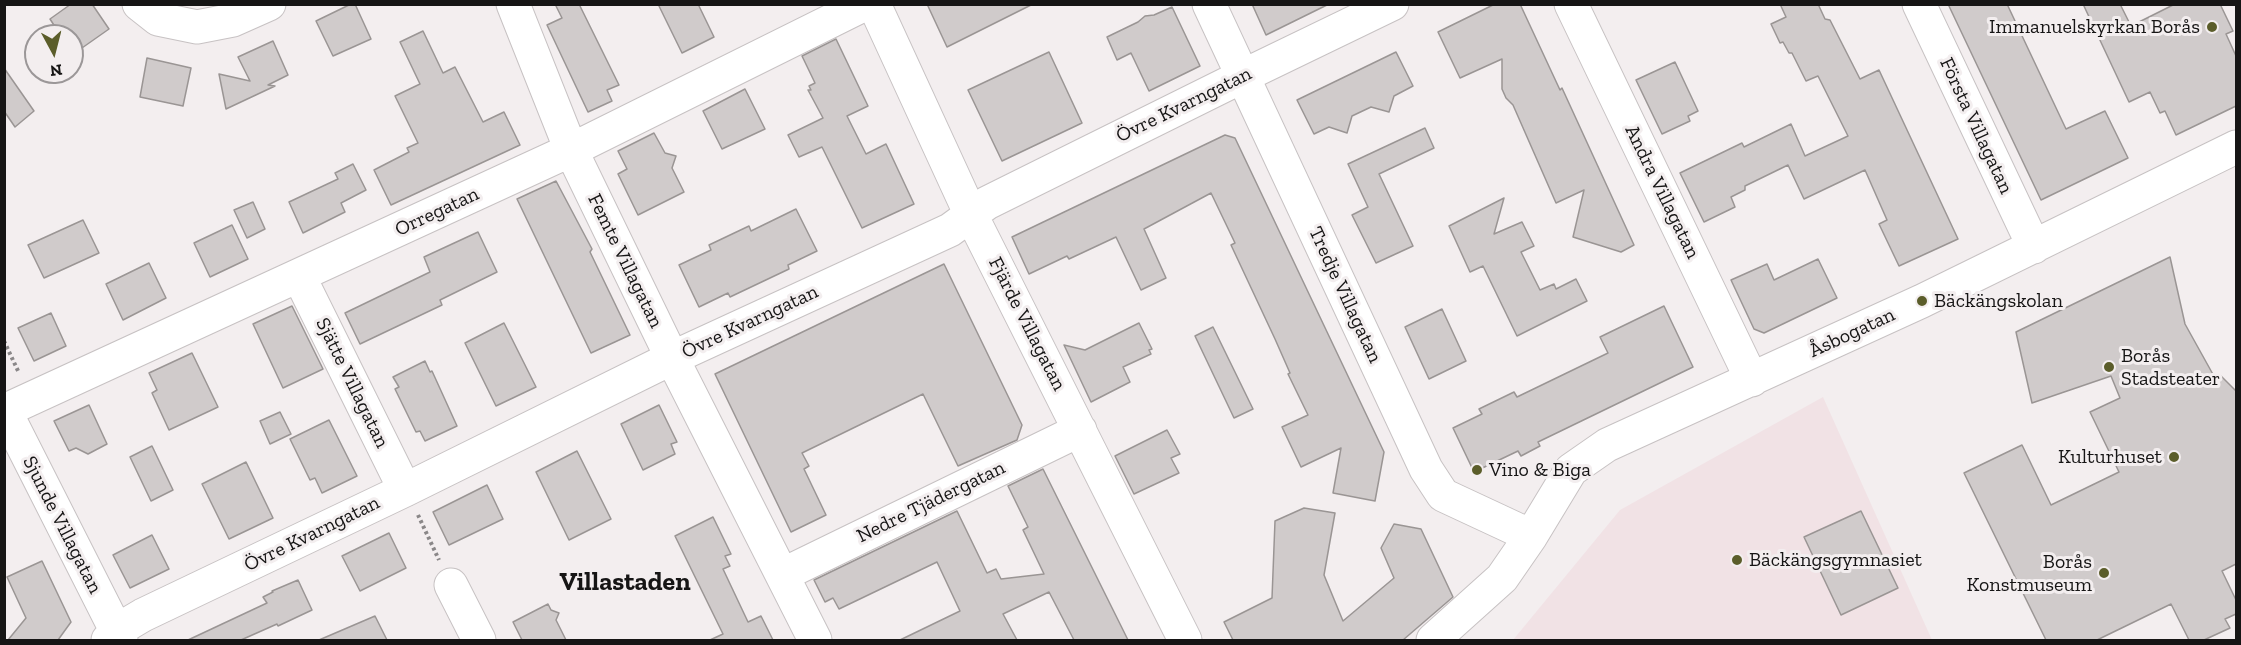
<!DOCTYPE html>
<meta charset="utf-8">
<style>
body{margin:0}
#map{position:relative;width:2241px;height:645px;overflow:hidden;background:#f3eeef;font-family:"Zilla Slab",serif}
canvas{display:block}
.frame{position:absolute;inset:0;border:6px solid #161515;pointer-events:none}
.north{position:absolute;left:24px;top:24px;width:60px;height:60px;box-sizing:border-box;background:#f3eeef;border:2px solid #9b9798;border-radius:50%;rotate:173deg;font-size:16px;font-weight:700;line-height:24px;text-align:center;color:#161515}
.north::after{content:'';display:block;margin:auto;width:21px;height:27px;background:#5b5d2a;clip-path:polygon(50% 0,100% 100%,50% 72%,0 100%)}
</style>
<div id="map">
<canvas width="2241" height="645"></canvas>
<div class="frame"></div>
<div class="north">N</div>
</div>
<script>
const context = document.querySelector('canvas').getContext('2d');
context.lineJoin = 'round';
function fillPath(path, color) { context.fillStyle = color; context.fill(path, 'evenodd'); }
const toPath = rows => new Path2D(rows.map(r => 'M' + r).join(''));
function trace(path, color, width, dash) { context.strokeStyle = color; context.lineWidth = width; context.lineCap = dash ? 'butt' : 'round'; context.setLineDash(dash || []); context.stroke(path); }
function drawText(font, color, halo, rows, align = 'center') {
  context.font = font + ' "Zilla Slab",serif'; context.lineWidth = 6; context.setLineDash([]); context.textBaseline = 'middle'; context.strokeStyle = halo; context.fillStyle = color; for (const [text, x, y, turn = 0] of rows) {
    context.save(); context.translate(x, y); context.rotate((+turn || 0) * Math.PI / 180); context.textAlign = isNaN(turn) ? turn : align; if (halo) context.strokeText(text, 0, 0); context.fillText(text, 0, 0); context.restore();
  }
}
fillPath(toPath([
 [1823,397,1932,640,1513,640,1620,510]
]), '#f1e2e5');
const building = toPath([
 [71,4,92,4,109,29,72,55,72,36,61,36,50,19,71,4],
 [351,4,355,4,371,39,333,56,316,21,351,4],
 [555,4,579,4,619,85,607,90,612,101,588,112,547,25,562,18,555,4],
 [658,4,698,4,714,37,682,53,658,4],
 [927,4,1033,4,947,47,927,4],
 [1252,4,1329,4,1266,35,1252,4],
 [1495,4,1520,4,1560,90,1562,88,1634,245,1621,252,1573,237,1584,190,1556,203,1513,105,1506,98,1502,89,1502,59,1460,78,1438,32,1495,4],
 [1780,4,1818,4,1825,19,1830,20,1860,79,1879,70,1958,239,1899,266,1879,224,1887,220,1865,170,1804,199,1788,165,1745,186,1745,190,1731,197,1735,207,1704,222,1680,173,1742,143,1744,147,1791,124,1805,156,1848,136,1818,76,1806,81,1792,53,1789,53,1783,42,1780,43,1771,24,1786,17,1780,4],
 [1948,4,2007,4,2066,129,2105,111,2128,158,2041,200,1948,4],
 [2083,4,2120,4,2131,26,2175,4,2220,4,2233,31,2226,34,2236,56,2236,106,2176,135,2165,111,2160,113,2150,92,2129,102,2083,4],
 [1172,7,1200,66,1149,91,1131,53,1117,60,1107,37,1138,22,1145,16,1154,15,1172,7],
 [423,31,443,73,455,67,483,122,504,112,520,145,391,205,374,170,409,152,407,148,418,143,395,96,420,84,400,42,423,31],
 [836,39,868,106,847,116,866,154,886,144,914,204,862,228,822,147,799,157,788,135,823,118,808,90,811,90,809,86,815,83,802,56,836,39],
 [273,41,288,75,268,85,275,86,226,109,219,74,250,81,238,57,273,41],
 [1049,52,1082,123,1002,161,968,90,1049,52],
 [1396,52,1413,86,1394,96,1389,112,1371,107,1352,116,1347,133,1329,127,1314,134,1297,100,1396,52],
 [147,58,191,68,183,106,140,97,147,58],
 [1675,62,1698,111,1688,116,1690,121,1662,134,1636,80,1675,62],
 [4,68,34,111,15,127,4,111,4,68],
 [745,89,765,129,722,149,703,111,745,89],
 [1425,128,1434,148,1379,174,1413,246,1376,263,1352,215,1368,207,1348,164,1425,128],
 [654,133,665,153,676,156,672,168,684,192,638,215,618,174,627,169,618,151,654,133],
 [1225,135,1235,138,1384,452,1375,501,1333,493,1341,448,1301,467,1282,427,1308,415,1288,374,1290,373,1275,339,1231,245,1235,243,1211,193,1144,229,1166,278,1141,290,1116,237,1069,259,1067,256,1029,274,1012,237,1225,135],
 [353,164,366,190,341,203,345,212,303,233,289,202,338,179,335,173,353,164],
 [556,181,592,249,590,252,630,335,591,353,517,199,556,181],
 [1504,198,1494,234,1522,222,1534,246,1521,252,1540,290,1554,284,1556,289,1576,279,1587,301,1517,336,1483,266,1470,272,1449,226,1504,198],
 [253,202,265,229,247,238,234,210,253,202],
 [796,209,817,251,788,265,789,269,730,297,728,293,699,307,679,265,711,250,709,245,749,226,751,231,796,209],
 [83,220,99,253,44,278,28,245,83,220],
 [232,225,248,259,210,277,194,243,232,225],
 [478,232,497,272,440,300,442,305,360,344,345,313,430,272,424,257,478,232],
 [2170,257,2185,324,2215,378,2220,375,2236,391,2236,564,2222,571,2236,600,2236,614,2225,619,2230,628,2204,640,2189,640,2171,604,2097,640,2046,640,1964,473,2022,445,2051,505,2119,472,2090,412,2120,398,2111,376,2032,403,2016,332,2170,257],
 [1818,259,1837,298,1764,333,1754,329,1731,280,1767,264,1774,280,1818,259],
 [149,263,166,298,123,320,106,284,149,263],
 [944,264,1022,425,1017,440,958,466,923,394,802,453,809,466,804,469,826,515,791,532,715,374,944,264],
 [292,306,323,369,283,388,253,324,292,306],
 [1664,306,1693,367,1538,442,1540,446,1521,456,1518,451,1474,472,1453,428,1482,414,1479,409,1514,392,1517,397,1608,353,1600,337,1664,306],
 [1442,309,1466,361,1429,379,1405,327,1442,309],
 [51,313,66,346,34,361,18,328,51,313],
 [504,323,536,387,496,406,465,343,504,323],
 [1139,323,1152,349,1149,350,1151,354,1123,367,1130,382,1091,402,1064,345,1085,350,1139,323],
 [1213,327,1253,409,1234,418,1195,336,1213,327],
 [192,353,218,407,169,430,152,393,157,390,149,373,192,353],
 [425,361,430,372,432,371,457,426,425,441,420,431,416,432,395,389,399,387,393,377,425,361],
 [89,405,107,444,88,454,76,448,69,451,54,421,89,405],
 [659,405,677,442,671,444,675,454,643,470,621,424,659,405],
 [280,412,291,434,270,444,260,421,280,412],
 [329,420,357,476,322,493,315,478,310,480,290,439,329,420],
 [1167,430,1180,454,1171,458,1179,473,1134,494,1115,456,1167,430],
 [152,446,173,490,151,501,130,457,152,446],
 [577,451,611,519,569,540,536,472,577,451],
 [246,462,273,518,229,539,202,484,246,462],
 [1043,469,1128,640,1074,640,1049,592,1003,614,1017,640,900,640,960,611,937,562,839,609,833,598,825,602,814,580,957,511,987,573,996,569,1001,579,1044,574,1023,530,1028,527,1008,486,1043,469],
 [487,485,503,519,449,545,433,512,487,485],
 [1304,508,1335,513,1324,575,1343,621,1394,578,1381,548,1394,524,1421,529,1453,597,1403,640,1233,640,1224,622,1272,598,1275,521,1304,508],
 [1861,511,1898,588,1841,615,1804,537,1861,511],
 [713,517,731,554,725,556,730,566,723,569,748,622,761,616,773,640,710,640,723,634,675,536,713,517],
 [389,533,406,568,360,591,342,556,389,533],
 [152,535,169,569,130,588,113,555,152,535],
 [42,561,71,622,58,640,8,640,26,618,7,577,42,561],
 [298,580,312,610,278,626,277,624,241,640,188,640,267,603,263,597,273,592,272,591,298,580],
 [548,604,551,610,559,613,556,620,566,640,522,640,513,622,548,604],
 [375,616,387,640,319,640,375,616]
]);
fillPath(building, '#d0cbcb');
trace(building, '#9a9594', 1.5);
const minor = toPath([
 [139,4,158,19,197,27,233,20,269,4],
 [513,4,571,150,672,358,815,640],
 [874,4,971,215,1185,640],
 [1209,4,1426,469,1443,495,1531,536],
 [1571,4,1752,380],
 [1919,4,2034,247],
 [299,276,405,490],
 [4,409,121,640],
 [4,411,571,150,865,4],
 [782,575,1080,430],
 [451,585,479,640],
 [108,640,116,631,143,615,405,490,672,358,950,230,987,203,1243,76,1392,4],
 [1433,640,1502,578,1531,536,1571,470,1607,445,1922,301,2236,147]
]);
trace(minor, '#c7c2c3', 35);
trace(toPath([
 [4,341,19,373],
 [418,515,439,560]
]), '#8a8788', 4, [3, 3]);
trace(minor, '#fff', 33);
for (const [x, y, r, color] of [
 [2212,27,6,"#5b5d2a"],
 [1922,301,6,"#5b5d2a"],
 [2109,367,6,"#5b5d2a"],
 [2174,457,6,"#5b5d2a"],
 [1477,470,6,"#5b5d2a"],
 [1737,560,6,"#5b5d2a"],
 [2104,573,6,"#5b5d2a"]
]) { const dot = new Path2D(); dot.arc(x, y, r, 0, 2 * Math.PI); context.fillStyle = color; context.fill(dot); trace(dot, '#f3eeef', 2); }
drawText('20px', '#161515', '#f3eeef', [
 ["Immanuelskyrkan Borås",2200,27,"right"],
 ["Bäckängskolan",1934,301],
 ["Borås",2121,356],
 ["Stadsteater",2121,379],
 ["Kulturhuset",2162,457,"right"],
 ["Vino & Biga",1489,470],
 ["Bäckängsgymnasiet",1749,560],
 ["Borås",2092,562,"right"],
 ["Konstmuseum",2092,585,"right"]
], 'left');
drawText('20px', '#161515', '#f3eeef', [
 ["Övre Kvarngatan",1184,105,-26],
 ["Första Villagatan",1976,126,65],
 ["Andra Villagatan",1662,192,64],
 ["Orregatan",437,212,-25],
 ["Femte Villagatan",625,261,64],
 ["Tredje Villagatan",1345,295,65],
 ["Övre Kvarngatan",750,322,-25],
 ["Fjärde Villagatan",1027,324,63],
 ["Åsbogatan",1852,333,-25],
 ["Sjätte Villagatan",352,383,64],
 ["Nedre Tjädergatan",931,502,-26],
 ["Sjunde Villagatan",62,525,63],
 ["Övre Kvarngatan",312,534,-26]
]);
drawText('bold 26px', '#161515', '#f3eeef', [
 ["Villastaden",625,583]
]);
</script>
